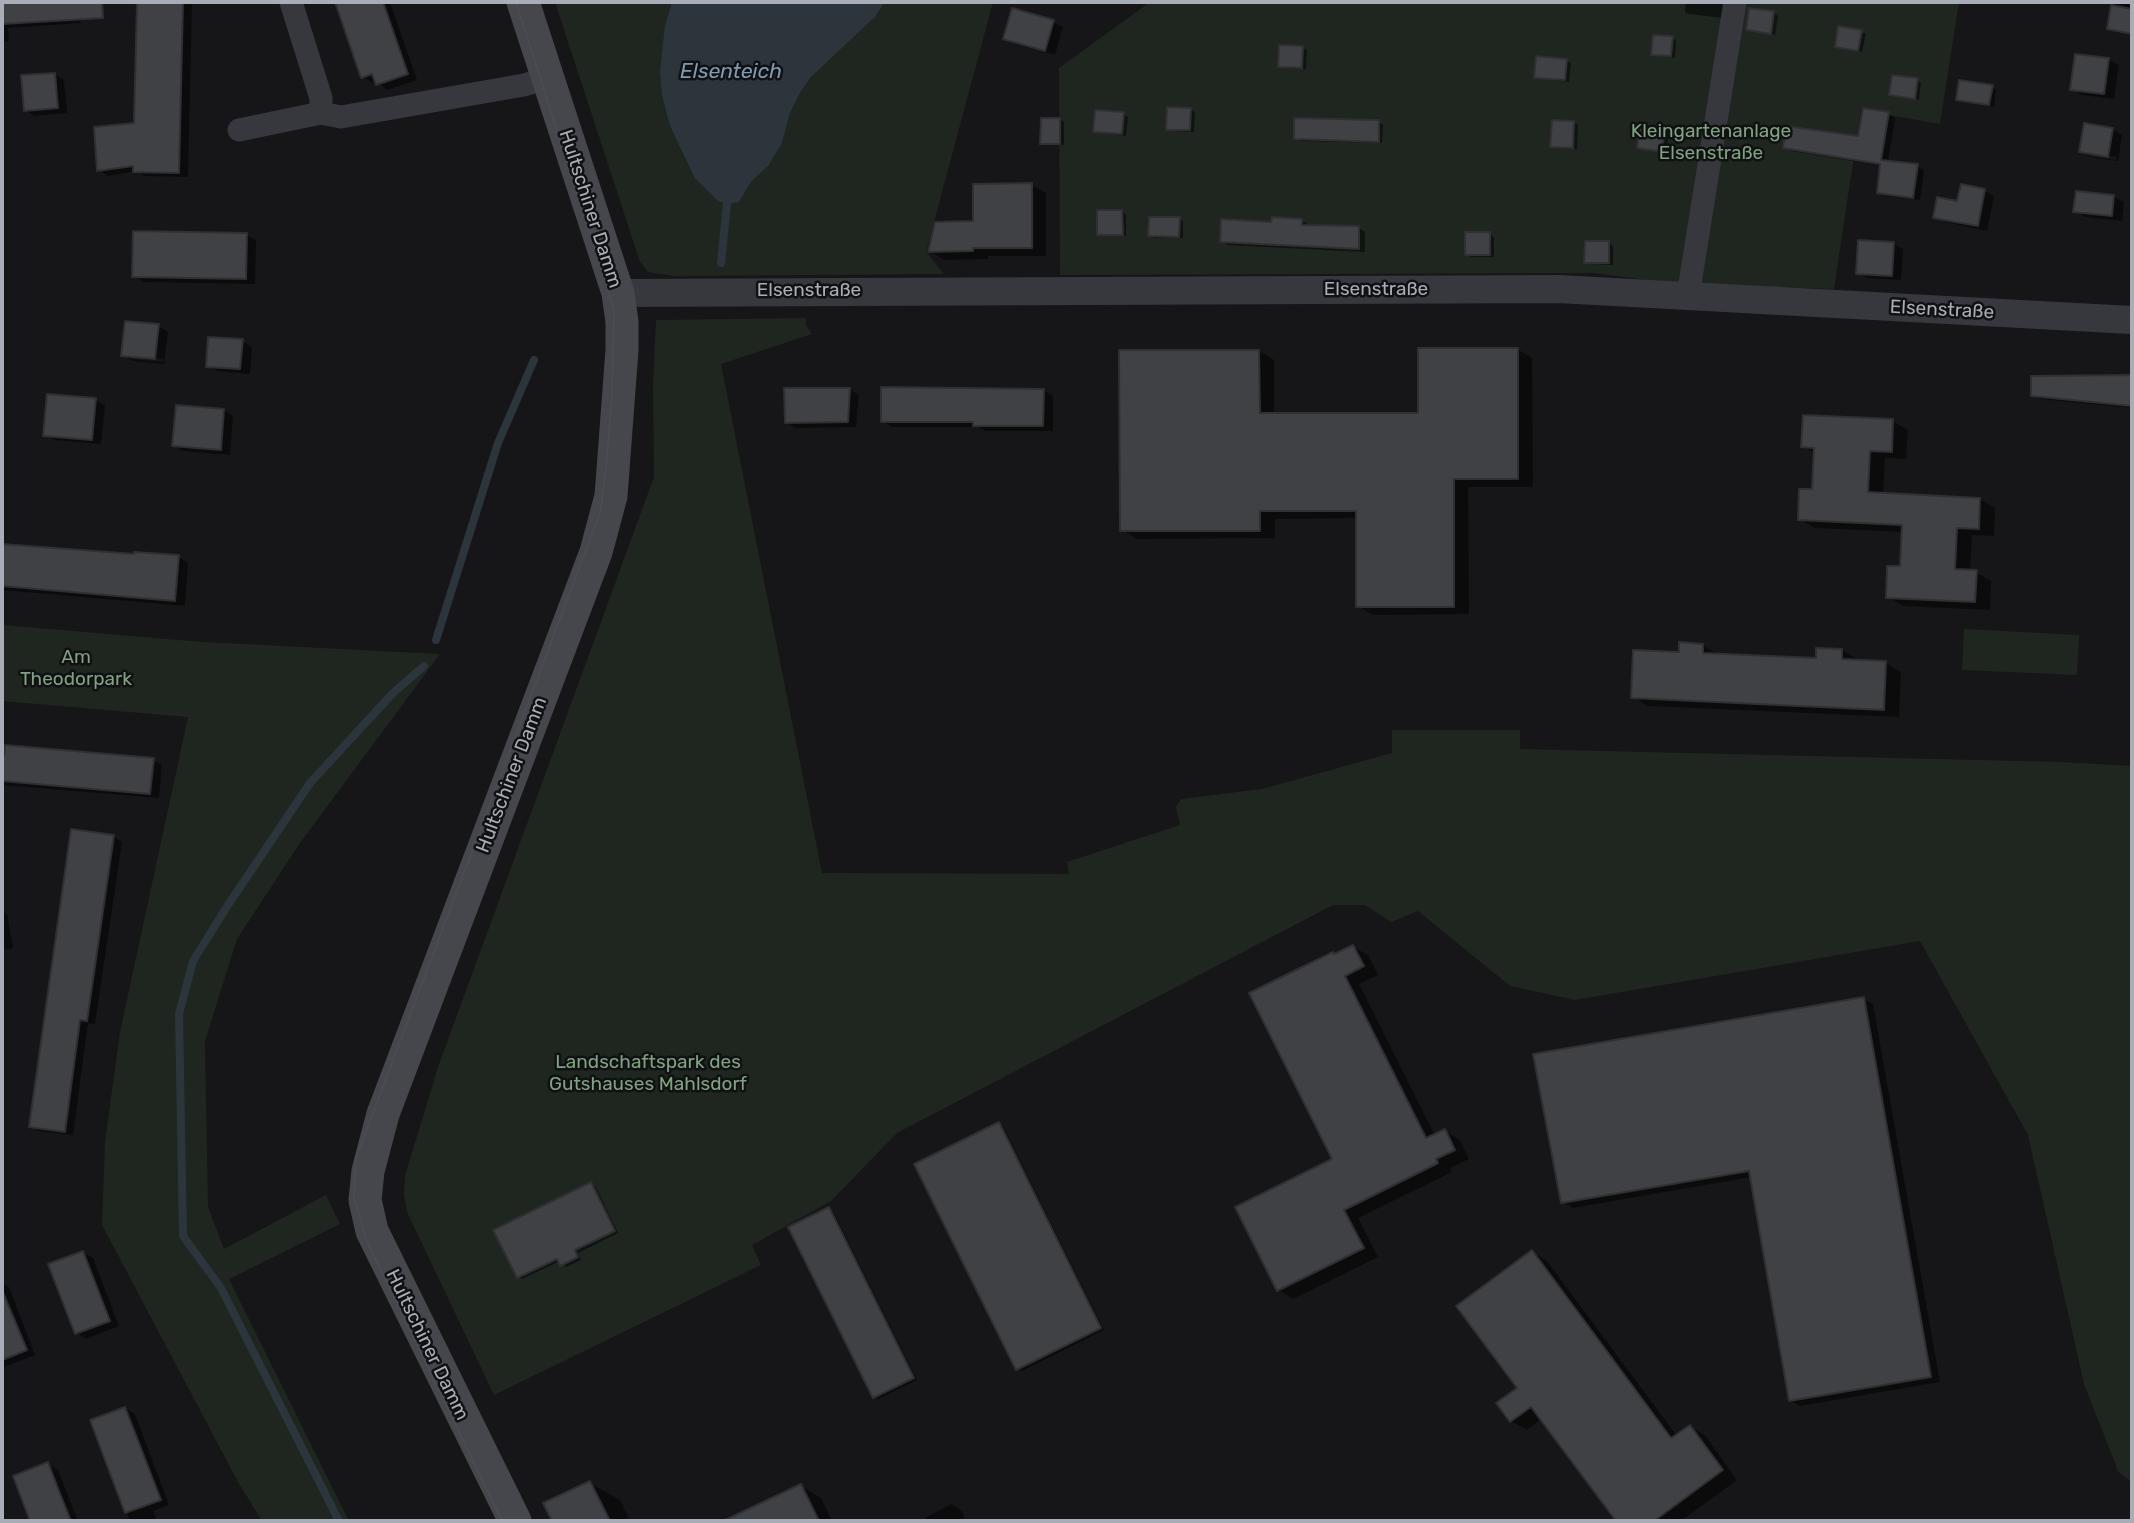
<!DOCTYPE html>
<meta charset="utf-8">
<style>
body{margin:0}
#map{position:relative;width:2134px;height:1523px;overflow:hidden;background:#161618;font-family:Rubik,sans-serif}
canvas{display:block}
.frame{position:absolute;inset:0;border:4px solid #a8adb8;pointer-events:none}
</style>
<div id="map">
<canvas width="2134" height="1523"></canvas>
<div class="frame"></div>
</div>
<script>
const context = document.querySelector('canvas').getContext('2d');
context.lineJoin = 'round';
function fillPath(path, color) { context.fillStyle = color; context.fill(path, 'evenodd'); }
const toPath = rows => new Path2D(rows.map(r => 'M' + r).join(''));
function trace(path, color, width, dash) { context.strokeStyle = color; context.lineWidth = width; context.lineCap = dash ? 'butt' : 'round'; context.setLineDash(dash || []); context.stroke(path); }
function drawText(font, color, halo, rows, align = 'center') {
  context.font = font + ' Rubik,sans-serif'; context.lineWidth = 5; context.setLineDash([]); context.textBaseline = 'middle'; context.strokeStyle = halo; context.fillStyle = color; for (const [text, x, y, turn = 0] of rows) {
    context.save(); context.translate(x, y); context.rotate((+turn || 0) * Math.PI / 180); context.textAlign = isNaN(turn) ? turn : align; if (halo) context.strokeText(text, 0, 0); context.fillText(text, 0, 0); context.restore();
  }
}
fillPath(toPath([
 [555,2,672,2,665,25,670,126,694,177,739,202,751,182,769,165,782,143,790,113,800,93,811,77,875,17,885,2,993,2,926,252,944,274,673,276,648,272,640,262],
 [1150,2,1959,2,1940,124,1861,110,1834,289,1678,284,1593,273,1060,275,1059,68],
 [806,318,806,325,812,334,721,364,822,873,1069,874,1067,862,1180,825,1176,807,1181,799,1262,789,1392,753,1392,730,1520,730,1520,749,2062,762,2132,766,2132,1483,2118,1471,2084,1384,2028,1135,1920,941,1575,1000,1510,986,1418,911,1391,922,1365,905,1333,905,897,1133,831,1201,752,1245,761,1265,494,1395,407,1212,404,1195,405,1176,438,1067,654,477,653,385,656,320],
 [2,625,203,642,440,654,300,843,237,939,205,1041,208,1207,224,1249,326,1195,340,1224,229,1279,349,1521,262,1521,238,1482,102,1225,105,1142,120,1032,188,717,2,701],
 [1964,629,2079,635,2077,675,1962,670]
]), '#1e261f');
fillPath(toPath([
 [672,2,885,2,875,17,811,77,800,93,790,113,782,143,769,165,751,182,739,202,727,204,718,201,694,177,670,126,662,95,660,72,665,25]
]), '#2c353c');
fillPath(toPath([
 [2,2,80,2,81,23,8,28,9,41,2,42],
 [138,2,192,2,188,177,144,176,136,171,108,176,99,170,136,125],
 [337,2,390,2,417,80,387,90,376,81,372,82,362,77],
 [1686,2,1724,2,1723,18,1689,14,1685,12],
 [2114,2,2132,2,2132,35,2116,32,2109,28],
 [1774,13,1778,16,1775,35,1748,29],
 [1053,22,1063,27,1055,55,1015,44,1005,38],
 [1861,32,1866,34,1862,52,1837,46],
 [1672,38,1676,40,1675,58,1653,54],
 [1302,48,1307,50,1306,69,1284,68,1280,66],
 [2077,56,2109,60,2119,65,2114,99,2082,95,2072,89],
 [1538,58,1567,61,1571,63,1569,82,1540,79,1536,77],
 [55,75,64,80,67,113,35,116,25,110],
 [1917,80,1921,83,1919,100,1891,94],
 [1992,87,1996,90,1994,107,1957,99],
 [1190,110,1195,112,1194,132,1172,131,1168,129],
 [1123,114,1128,117,1126,136,1099,133,1095,131],
 [1888,114,1895,118,1888,162,1917,166,1924,170,1920,200,1885,196,1879,192,1882,166,1791,151,1784,147,1860,138],
 [1060,119,1064,122,1064,145,1047,145,1042,143],
 [1379,122,1383,125,1382,143,1300,141,1296,138],
 [1574,123,1578,125,1577,149,1556,148,1552,146],
 [2112,129,2122,135,2118,161,2091,157,2081,151],
 [2089,152,2117,157,2116,160,2089,156],
 [1664,130,1669,133,1666,153,1639,147],
 [1031,185,1046,193,1046,256,988,256,988,259,944,260,930,251],
 [1985,191,1994,196,1987,231,1945,222,1935,217],
 [2114,197,2124,202,2122,221,2085,217,2075,211],
 [1122,212,1126,214,1126,236,1103,236,1099,234],
 [1179,219,1183,221,1183,238,1154,238,1150,235],
 [1302,221,1308,224,1308,227,1359,228,1365,232,1365,252,1228,245,1221,241,1273,223],
 [1489,234,1494,237,1494,257,1471,257,1467,254],
 [246,235,256,240,255,284,144,282,134,276],
 [1609,243,1613,246,1613,265,1591,264,1586,262],
 [1894,244,1903,249,1901,280,1868,278,1858,273],
 [158,326,168,332,164,364,133,361,123,355],
 [131,355,164,359,163,362,131,359],
 [242,341,252,347,250,374,217,371,207,366],
 [1517,349,1532,358,1533,487,1468,487,1469,614,1373,615,1358,606,1358,518,1275,519,1275,538,1137,539,1122,530,1259,351,1274,360,1274,415,1420,414],
 [2132,377,2132,408,2040,399,2033,395,2033,378],
 [849,389,859,395,856,427,796,428,786,422],
 [1043,390,1053,396,1053,431,985,431,978,427,892,427,883,421],
 [95,400,105,405,101,444,55,440,45,435],
 [224,410,233,416,230,455,183,451,174,445],
 [1892,421,1908,430,1906,459,1885,458,1883,495,1980,499,1995,508,1994,536,1972,535,1970,572,1976,572,1991,581,1990,610,1903,606,1888,597,1902,568,1904,532,1815,528,1800,519,1813,491,1815,453,1803,446],
 [2,545,179,557,188,563,185,606,2,590],
 [1703,646,1718,654,1818,660,1842,650,1857,659,1857,662,1886,663,1901,672,1899,717,1648,706,1633,697,1680,653],
 [2,747,153,760,162,765,159,798,2,785],
 [114,837,122,842,95,1024,88,1023,73,1135,39,1131,31,1127],
 [2,911,7,914,13,948,2,950],
 [1353,947,1368,955,1378,975,1359,984,1435,1136,1445,1131,1460,1140,1469,1159,1450,1168,1452,1172,1358,1218,1378,1257,1293,1299,1278,1290,1335,1160,1336,955],
 [1863,999,1873,1004,1940,1382,1800,1406,1790,1400,1751,1177,1573,1208,1563,1202],
 [999,1124,1003,1126,1104,1330,1022,1371,1017,1369],
 [591,1184,596,1187,618,1233,578,1253,581,1260,566,1267,560,1261,522,1279,518,1277],
 [829,1209,833,1211,917,1380,878,1399,874,1397],
 [1532,1252,1547,1261,1677,1436,1690,1427,1705,1435,1737,1480,1681,1521,1618,1521,1542,1418,1527,1430,1511,1421,1499,1404,1520,1388],
 [83,1253,93,1258,119,1326,86,1339,77,1333],
 [2,1283,9,1287,35,1355,2,1368],
 [125,1408,135,1414,169,1505,153,1511,157,1521,130,1521,92,1421],
 [48,1464,58,1470,78,1521,32,1521,15,1477],
 [590,1483,620,1500,630,1521,553,1521,545,1504],
 [801,1486,821,1498,832,1521,748,1521,744,1513],
 [951,1504,961,1510,966,1521,927,1521,925,1518]
]), '#0007');
trace(toPath([
 [721,263,727,204],
 [436,640,498,443,534,360],
 [339,1521,221,1288,183,1236,179,1014,193,961,228,905,310,783,394,692,424,666]
]), '#2c353c', 8);
const building = toPath([
 [2,2,102,2,103,18,2,24,2,2],
 [137,2,183,2,179,173,133,172,133,166,97,171,94,127,134,123,137,2],
 [335,2,383,2,408,74,376,85,372,74,361,78,335,2],
 [2111,5,2132,9,2132,34,2107,29,2111,5],
 [1012,8,1054,20,1045,51,1003,39,1012,8],
 [1749,8,1774,11,1771,34,1746,30,1749,8],
 [1838,26,1862,30,1858,51,1835,47,1838,26],
 [1653,35,1673,36,1671,56,1651,55,1653,35],
 [1279,45,1303,46,1302,68,1278,67,1279,45],
 [2075,54,2109,58,2104,94,2070,90,2075,54],
 [1536,56,1567,59,1565,80,1534,78,1536,56],
 [55,73,58,108,24,111,21,75,55,73],
 [1892,75,1918,78,1915,99,1889,95,1892,75],
 [1959,80,1993,85,1989,105,1956,100,1959,80],
 [1167,107,1191,108,1190,130,1166,130,1167,107],
 [1863,108,1889,112,1881,160,1918,164,1913,198,1877,193,1880,164,1783,148,1786,126,1858,136,1863,108],
 [1095,110,1124,112,1122,134,1093,132,1095,110],
 [1041,118,1060,118,1060,144,1040,144,1041,118],
 [1294,118,1379,120,1379,142,1294,139,1294,118],
 [1552,120,1574,121,1573,148,1550,147,1552,120],
 [2084,123,2113,128,2108,157,2079,152,2084,123],
 [1640,125,1665,129,1662,152,1637,148,1640,125],
 [1032,183,1032,248,973,248,973,251,928,252,935,222,973,221,973,184,1032,183],
 [1961,184,1985,189,1978,226,1933,218,1937,197,1957,201,1961,184],
 [2076,191,2114,195,2112,216,2073,212,2076,191],
 [1097,210,1122,210,1123,235,1097,235,1097,210],
 [1149,217,1180,217,1179,237,1148,236,1149,217],
 [1272,217,1302,219,1302,225,1359,226,1359,249,1220,242,1221,219,1271,222,1272,217],
 [133,231,247,233,246,279,132,277,133,231],
 [1465,232,1490,232,1490,255,1465,255,1465,232],
 [1858,240,1894,242,1892,276,1856,274,1858,240],
 [1585,241,1609,241,1609,263,1584,263,1585,241],
 [125,321,159,324,155,359,121,356,125,321],
 [208,337,243,339,240,369,206,367,208,337],
 [1418,348,1518,348,1518,479,1454,479,1454,607,1356,607,1356,511,1260,511,1260,531,1120,531,1119,350,1259,350,1260,413,1418,413,1418,348],
 [2132,375,2132,406,2031,396,2031,376,2132,375],
 [881,387,1044,389,1043,426,973,426,973,422,881,422,881,387],
 [784,388,850,388,848,422,785,423,784,388],
 [47,394,96,398,92,440,43,436,47,394],
 [176,405,224,409,221,450,172,446,176,405],
 [1803,415,1893,419,1892,452,1870,451,1868,492,1980,498,1979,529,1957,528,1955,569,1977,570,1975,602,1886,598,1887,566,1900,566,1902,525,1798,520,1799,489,1812,489,1814,448,1801,447,1803,415],
 [2,544,134,554,134,552,179,555,175,601,2,586,2,544],
 [1679,642,1703,644,1703,653,1816,658,1816,648,1842,649,1842,659,1886,661,1884,710,1631,698,1633,650,1679,652,1679,642],
 [5,745,154,758,150,794,2,781,2,755,4,755,5,745],
 [71,829,114,835,87,1021,80,1020,65,1132,29,1127,71,829],
 [1353,945,1364,966,1345,976,1426,1138,1445,1129,1455,1150,1436,1159,1438,1163,1344,1210,1364,1248,1277,1291,1235,1207,1332,1159,1249,993,1333,952,1334,954,1353,945],
 [1864,997,1931,1377,1789,1401,1749,1171,1561,1203,1533,1054,1864,997],
 [999,1122,1101,1328,1016,1370,914,1164,999,1122],
 [591,1182,615,1231,575,1250,578,1257,560,1266,557,1259,517,1278,493,1230,591,1182],
 [829,1207,914,1378,873,1398,788,1227,829,1207],
 [1532,1250,1671,1438,1690,1425,1723,1470,1654,1521,1616,1521,1531,1407,1510,1422,1496,1403,1517,1388,1456,1306,1532,1250],
 [83,1251,110,1321,75,1334,48,1264,83,1251],
 [2,1290,27,1350,2,1360,2,1290],
 [125,1407,161,1500,125,1513,90,1420,125,1407],
 [48,1462,57,1486,71,1521,30,1521,13,1476,48,1462],
 [590,1481,610,1521,552,1521,543,1503,590,1481],
 [801,1484,819,1521,723,1521,801,1484]
]);
fillPath(building, '#404145');
trace(building, '#303034', 2);
trace(toPath([
 [291,2,321,98,321,113],
 [239,130,321,113,341,117,524,85,548,78],
 [1688,296,1735,2]
]), '#37383d', 23);
trace(toPath([
 [618,293,1558,289,2132,320]
]), '#37383d', 28);
trace(toPath([
 [515,1521,372,1231,365,1200,368,1171,383,1114,596,552,611,496,622,350,622,322,618,293,523,2]
]), '#45474d', 33);
trace(toPath([
 [502,1521,367,1241,354,1198,356,1158,600,513,606,469,612,397,614,309,516,2]
]), '#4a4c52', 2);
drawText('19px', '#7fa381', '#111113', [
 ["Kleingartenanlage",1711,132],
 ["Elsenstraße",1711,154],
 ["Am",76,658],
 ["Theodorpark",76,680],
 ["Landschaftspark des",648,1063],
 ["Gutshauses Mahlsdorf",648,1085]
]);
drawText('19px', '#a8adb8', '#111113', [
 ["Hultschiner Damm",590,209,72],
 ["Elsenstraße",1376,290],
 ["Elsenstraße",809,291],
 ["Elsenstraße",1942,310,3],
 ["Hultschiner Damm",512,775,-69],
 ["Hultschiner Damm",427,1345,64]
]);
drawText('italic 21px', '#7f9bb3', '#111113', [
 ["Elsenteich",731,72]
]);
</script>
